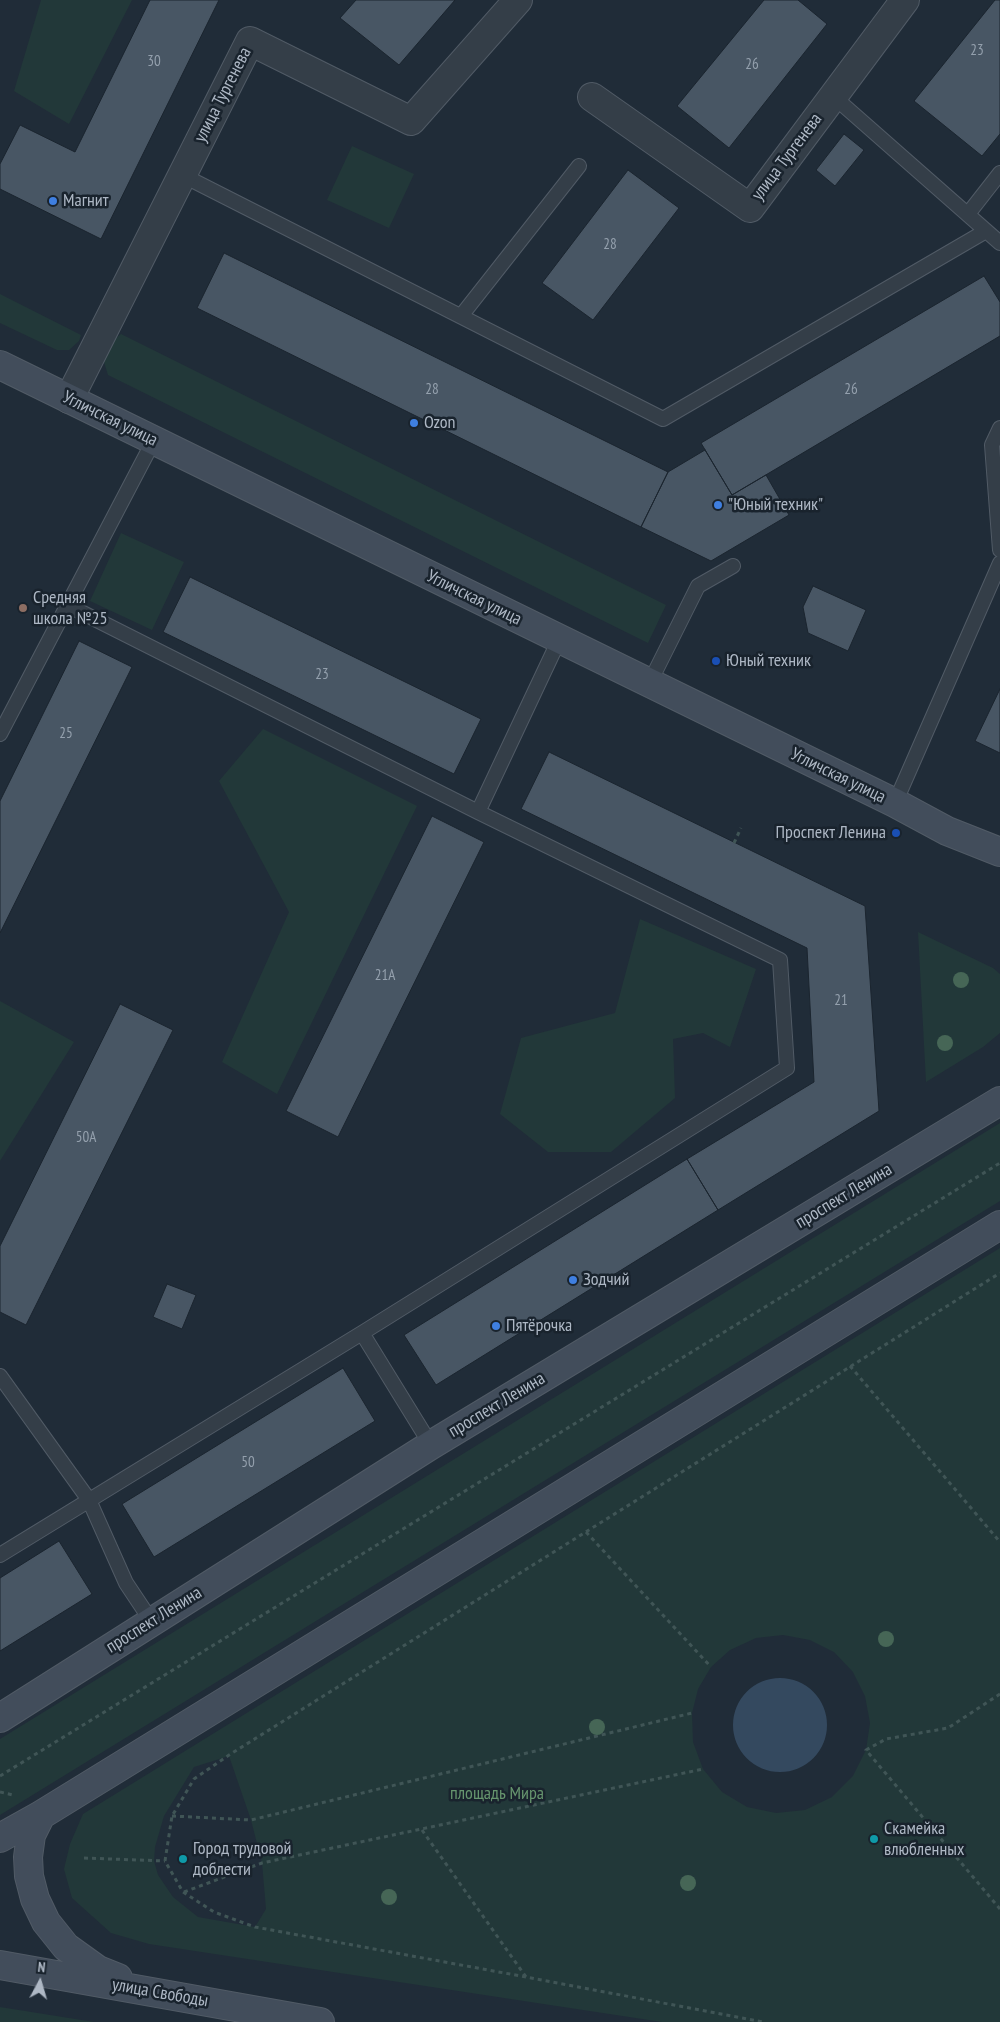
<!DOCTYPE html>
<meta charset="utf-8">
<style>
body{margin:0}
#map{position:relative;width:1000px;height:2022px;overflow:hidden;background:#202c38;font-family:"PT Sans Narrow",sans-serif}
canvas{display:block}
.north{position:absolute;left:15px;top:1957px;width:50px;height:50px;-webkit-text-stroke:4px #19232d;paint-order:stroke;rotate:6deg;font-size:14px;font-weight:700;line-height:20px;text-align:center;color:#aeb8c5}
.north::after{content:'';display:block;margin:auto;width:18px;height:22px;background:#aeb8c5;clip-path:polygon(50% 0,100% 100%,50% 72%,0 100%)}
</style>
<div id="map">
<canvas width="1000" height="2022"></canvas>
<div class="north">N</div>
</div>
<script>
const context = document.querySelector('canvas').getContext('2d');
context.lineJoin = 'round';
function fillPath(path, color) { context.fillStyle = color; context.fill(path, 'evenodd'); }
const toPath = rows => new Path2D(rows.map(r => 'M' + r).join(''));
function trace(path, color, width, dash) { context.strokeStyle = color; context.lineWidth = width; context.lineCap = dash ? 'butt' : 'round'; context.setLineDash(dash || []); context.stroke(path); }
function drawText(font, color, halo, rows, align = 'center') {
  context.font = font + ' "PT Sans Narrow",sans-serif'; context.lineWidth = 5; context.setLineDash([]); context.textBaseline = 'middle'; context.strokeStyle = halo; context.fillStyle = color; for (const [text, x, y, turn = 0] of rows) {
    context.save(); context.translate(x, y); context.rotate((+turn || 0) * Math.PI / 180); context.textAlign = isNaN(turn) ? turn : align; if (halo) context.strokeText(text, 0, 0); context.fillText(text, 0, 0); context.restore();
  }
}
fillPath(toPath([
 [41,0,132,0,69,124,14,91],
 [352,146,414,174,389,228,327,200],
 [0,294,81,335,79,341,69,350,57,350,0,323],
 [121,334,666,605,648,643,108,375,104,362,110,343],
 [121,533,184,562,152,630,90,601],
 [263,729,417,806,277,1094,222,1062,289,912,219,781],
 [640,919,756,969,730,1047,703,1033,673,1039,675,1098,611,1152,548,1152,500,1114,521,1038,615,1013],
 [918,932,993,968,1000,974,1000,1033,983,1047,926,1082],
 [0,1001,74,1042,0,1161],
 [1000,1123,1000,1201,0,1815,0,1739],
 [1000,1248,1000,2022,662,2022,149,1944,111,1933,72,1898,64,1869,70,1844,83,1814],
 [783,1635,810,1640,834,1652,853,1672,865,1696,870,1723,866,1750,853,1776,832,1797,805,1810,776,1813,747,1807,722,1792,703,1769,693,1742,692,1713,698,1689,711,1667,730,1650,756,1638],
 [229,1756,251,1820,262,1863,266,1909,255,1927,198,1917,173,1897,158,1875,154,1861,155,1847,164,1816,194,1767],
 [0,2007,94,2022,0,2022]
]), '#223839');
fillPath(toPath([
 '733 1725a47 47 0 1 1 94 0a47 47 0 1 1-94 0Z'
]), '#34495f');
const building = toPath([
 [150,0,219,0,101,239,0,189,0,164,20,125,75,152,150,0],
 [356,0,455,0,399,65,340,18,356,0],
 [764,0,798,0,827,24,729,148,677,106,764,0],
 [995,0,1000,0,1000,134,982,156,914,101,995,0],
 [844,134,864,150,835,186,816,170,844,134],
 [628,170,679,208,593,320,542,283,628,170],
 [224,253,668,472,641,527,197,308,224,253],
 [984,276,1000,302,1000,336,732,495,701,443,984,276],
 [705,450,732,495,766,475,789,515,711,561,641,527,668,472,705,450],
 [190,577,481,719,454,774,163,632,190,577],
 [813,586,866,610,848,651,808,633,803,607,813,586],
 [79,641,132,667,0,933,0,801,79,641],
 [1000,689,1000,753,975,741,1000,689],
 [549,752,865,906,879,1111,718,1210,687,1159,814,1082,807,948,521,809,549,752],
 [432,816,484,842,338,1137,286,1111,432,816],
 [120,1004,173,1030,26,1325,0,1312,0,1246,120,1004],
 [687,1159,718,1210,436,1385,404,1335,687,1159],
 [167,1284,196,1295,182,1329,153,1317,167,1284],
 [343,1368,375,1421,154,1557,122,1504,343,1368],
 [59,1541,92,1594,0,1651,0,1578,59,1541]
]);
fillPath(building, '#485664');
trace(building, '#1b252f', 1);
const service = toPath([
 [833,96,1000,243],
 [182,175,663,419,986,231],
 [968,214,1000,173],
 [461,316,579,166],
 [1000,428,992,445,1000,550],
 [649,684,698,586,733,566],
 [0,734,154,440],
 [895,803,1000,563],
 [478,812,559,640],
 [362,1333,431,1445],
 [0,1376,89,1500,126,1583,152,1622],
 [0,1555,362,1333,787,1068,780,960,478,812,67,605]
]);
const minor = toPath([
 [592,97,750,208,905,0],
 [69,399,250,41,411,121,518,0]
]);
const secondary = toPath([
 [0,365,895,803,947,831,1000,852],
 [0,1718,431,1445,1000,1101],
 [41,1815,31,1835,28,1857,29,1876,35,1899,46,1922,66,1947,98,1970,118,1978],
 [0,1838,41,1815,1000,1225],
 [0,1965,320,2022]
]);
trace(service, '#515b66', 16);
trace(minor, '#515b66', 30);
trace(secondary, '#515b66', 30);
trace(toPath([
 [734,843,741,828],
 [850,1366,1000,1542],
 [586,1532,711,1667],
 [1000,1694,948,1728,886,1739,866,1750,1000,1909],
 [0,1776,1000,1163],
 [0,1792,13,1795],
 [172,1816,251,1820,692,1713],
 [422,1830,526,1977,763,2022],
 [84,1858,165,1861],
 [184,1892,262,1863,703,1769],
 [526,1977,255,1927,214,1912,183,1892,165,1861,172,1816,194,1779,229,1755,1000,1273]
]), '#405556', 3, [4, 4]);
trace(service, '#343e48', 14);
trace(minor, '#343e48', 28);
trace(secondary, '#424d5b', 28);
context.fillStyle = '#466656';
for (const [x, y] of [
 [961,980],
 [945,1043],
 [886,1639],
 [597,1727],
 [688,1883],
 [389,1897]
]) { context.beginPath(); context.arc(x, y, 8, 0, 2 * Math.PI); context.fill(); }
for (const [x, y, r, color] of [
 [53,201,5,"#3f7fe0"],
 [414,423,5,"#3f7fe0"],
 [718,505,5,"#3f7fe0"],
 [23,608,5,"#8d6e63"],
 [716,661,5,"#1a4fb4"],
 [896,833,5,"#1a4fb4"],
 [573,1280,5,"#3f7fe0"],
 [496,1326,5,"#3f7fe0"],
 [874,1839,5,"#0f9aa8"],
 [183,1859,5,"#0f9aa8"]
]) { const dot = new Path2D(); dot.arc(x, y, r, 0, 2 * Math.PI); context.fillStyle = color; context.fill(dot); trace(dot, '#19232d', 2); }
drawText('15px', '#94a0ad', null, [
 ["23",977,51],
 ["30",154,62],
 ["26",752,65],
 ["28",610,245],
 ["28",432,390],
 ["26",851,390],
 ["23",322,675],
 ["25",66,734],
 ["21А",385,976],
 ["21",841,1001],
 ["50А",86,1138],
 ["50",248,1463]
]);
drawText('18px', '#aeb8c5', '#19232d', [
 ["улица Тургенева",223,95,-63],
 ["улица Тургенева",787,157,-53],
 ["Угличская улица",110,419,26],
 ["Угличская улица",474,598,26],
 ["Угличская улица",838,776,26],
 ["проспект Ленина",844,1196,-31],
 ["проспект Ленина",497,1405,-31],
 ["проспект Ленина",154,1620,-32],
 ["улица Свободы",160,1993,10]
]);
drawText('18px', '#aeb8c5', '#19232d', [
 ["Магнит",63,201],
 ["Ozon",424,423],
 ["\"Юный техник\"",728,505],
 ["Средняя",33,598],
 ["школа №25",33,619],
 ["Юный техник",726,661],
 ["Проспект Ленина",886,833,"right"],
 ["Зодчий",583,1280],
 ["Пятёрочка",506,1326],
 ["Скамейка",884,1829],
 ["влюбленных",884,1850],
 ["Город трудовой",193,1849],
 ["доблести",193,1870]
], 'left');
drawText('18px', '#66956e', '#19232d', [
 ["площадь Мира",497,1794]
]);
</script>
